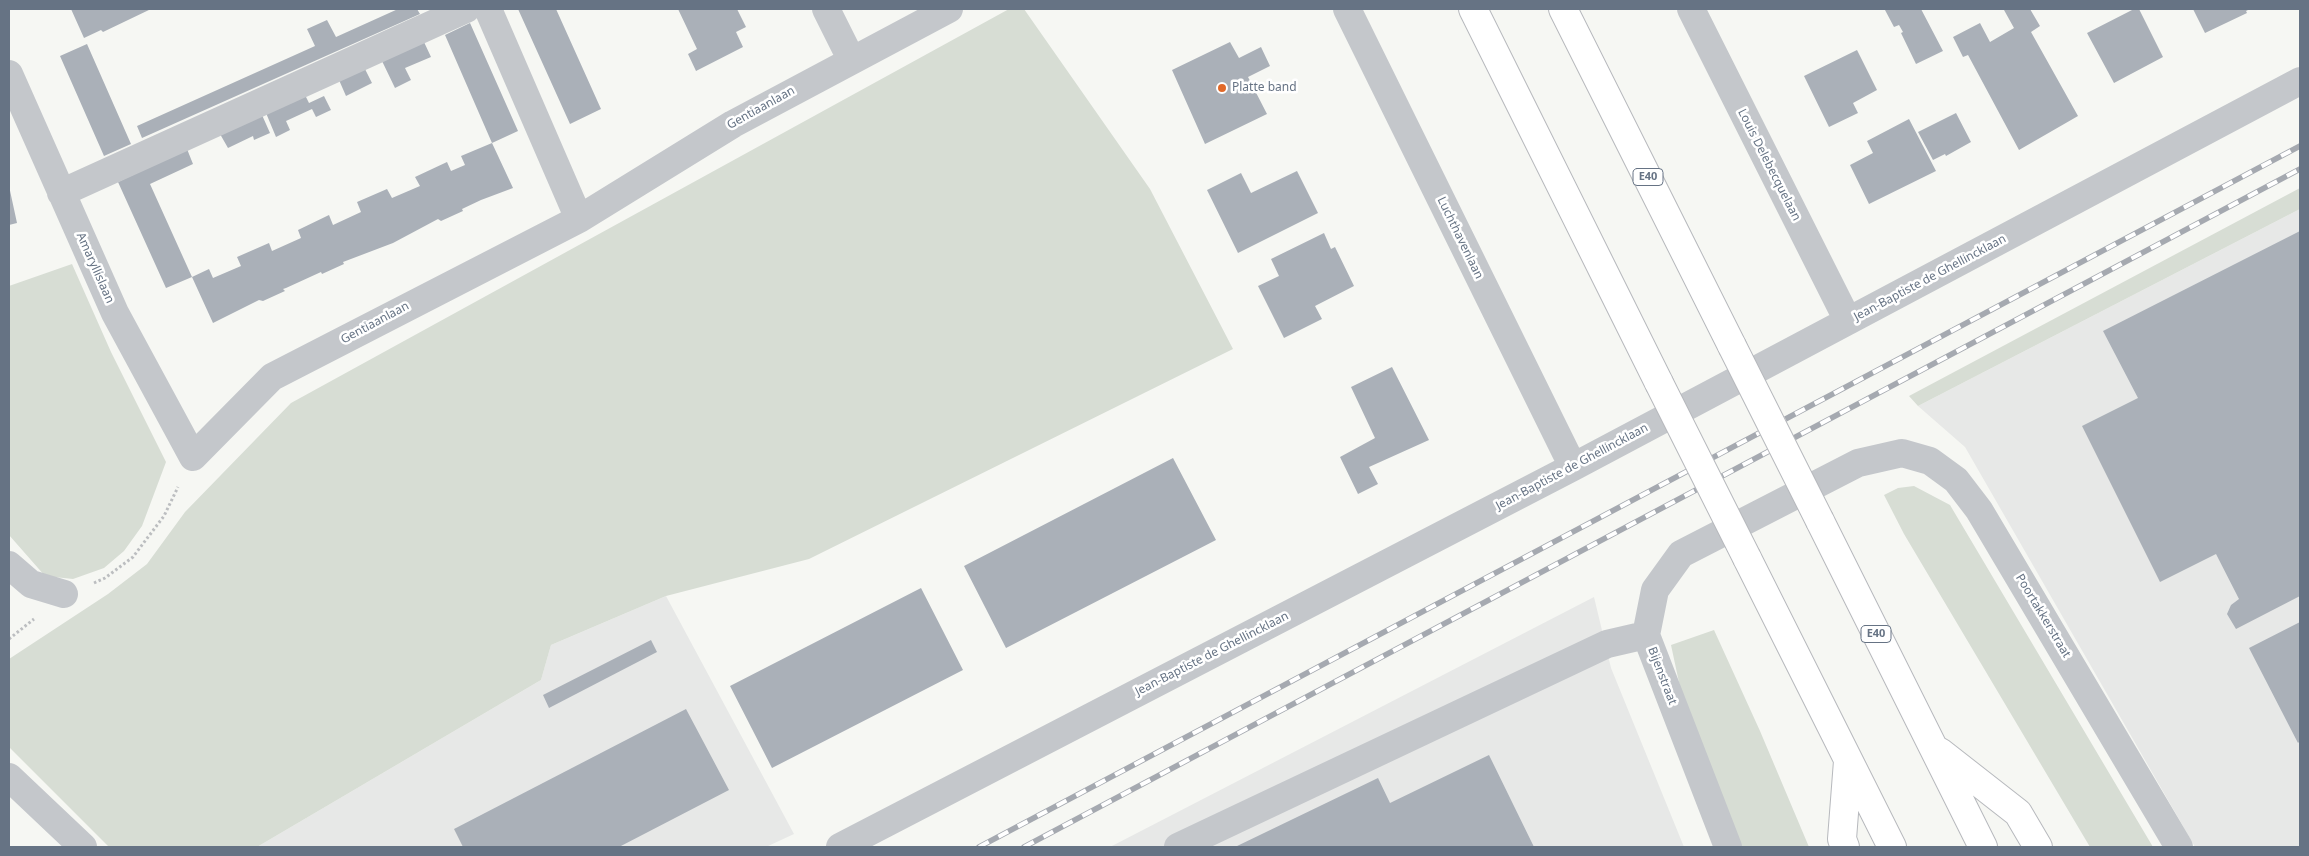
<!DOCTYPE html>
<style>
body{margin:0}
#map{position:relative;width:2309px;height:856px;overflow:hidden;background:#f6f7f3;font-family:"Noto Sans",sans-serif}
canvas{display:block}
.frame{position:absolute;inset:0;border:10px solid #667384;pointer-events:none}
</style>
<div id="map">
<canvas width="2309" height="856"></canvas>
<div class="frame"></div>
</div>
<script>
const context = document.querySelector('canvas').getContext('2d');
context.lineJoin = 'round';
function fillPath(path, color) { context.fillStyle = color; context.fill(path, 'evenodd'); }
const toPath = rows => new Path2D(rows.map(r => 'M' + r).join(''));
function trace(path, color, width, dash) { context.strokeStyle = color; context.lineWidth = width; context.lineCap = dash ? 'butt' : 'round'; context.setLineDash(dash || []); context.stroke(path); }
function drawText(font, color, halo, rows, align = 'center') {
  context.font = font + ' "Noto Sans",sans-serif'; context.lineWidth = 5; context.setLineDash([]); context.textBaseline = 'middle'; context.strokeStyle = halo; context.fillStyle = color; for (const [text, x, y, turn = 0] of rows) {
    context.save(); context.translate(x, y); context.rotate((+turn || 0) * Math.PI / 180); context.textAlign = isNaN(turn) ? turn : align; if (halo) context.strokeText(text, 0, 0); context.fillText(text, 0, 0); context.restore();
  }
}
fillPath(toPath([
 [2300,209,2300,847,2195,847,1965,447,1918,406],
 [666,596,794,834,766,847,257,847,541,680,551,645],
 [1594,597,1611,668,1684,847,1110,847]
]), '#e7e8e7');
fillPath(toPath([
 [1009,9,1024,9,1150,189,1233,349,809,559,666,596,551,645,541,680,257,847,109,847,9,747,9,659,108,594,147,564,185,512,291,403],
 [2300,188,2300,209,1918,406,1909,396],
 [72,264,111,352,166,462,142,526,124,551,104,568,73,579,45,576,9,535,9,286],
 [1914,486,1950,505,2153,847,2090,847,1904,534,1884,495,1898,488],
 [1714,630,1760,731,1809,847,1742,847,1680,687,1671,645]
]), '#d7ddd4');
fillPath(toPath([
 [71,9,151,9,103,32,101,30,84,38],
 [398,9,417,9,420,14,142,138,137,126,315,46,307,29,327,20,336,37],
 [518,9,556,9,601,109,570,124],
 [678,9,737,9,746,27,736,32,743,47,696,71,688,54,697,49],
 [1887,9,1921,9,1943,51,1916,64,1901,33,1903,32,1899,25,1894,27,1885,10],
 [2007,9,2030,9,2040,26,2031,32,2078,116,2019,150,1968,55,1963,57,1953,37,1980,23,1990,42,2014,28,2004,10],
 [2134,9,2139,9,2163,57,2114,83,2087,33],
 [2193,9,2250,9,2246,11,2247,13,2205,33],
 [470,23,518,131,492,143,445,35],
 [424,42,431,57,405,68,411,80,395,88,382,61],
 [1230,42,1239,58,1261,47,1270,66,1248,77,1267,114,1205,144,1172,70],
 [87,44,131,144,104,156,60,56],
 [1857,50,1877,90,1853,103,1858,113,1829,127,1804,76],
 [365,69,372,83,346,96,339,80],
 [305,95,309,103,324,96,331,110,316,117,312,109,286,121,290,130,276,137,266,113],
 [1956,113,1971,142,1946,156,1945,154,1933,160,1918,132],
 [262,115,270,133,254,140,253,136,228,148,220,134],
 [1909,119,1936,171,1869,204,1850,165,1873,153,1867,141],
 [492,143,513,188,481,200,462,209,463,211,441,221,438,219,393,243,343,262,344,264,322,274,321,272,286,288,283,289,285,291,263,301,259,300,213,323,192,277,209,269,213,278,241,266,237,257,269,243,272,251,301,238,298,230,329,215,333,225,361,212,357,202,387,189,392,198,420,186,415,177,447,162,451,171,465,165,461,156],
 [187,149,193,164,150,184,192,277,166,288,118,182],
 [1297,171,1318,213,1238,253,1207,190,1241,173,1251,193],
 [9,186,17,223,9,225],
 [2300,231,2300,596,2236,629,2227,614,2231,605,2239,599,2216,554,2160,582,2082,426,2138,398,2103,331],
 [1324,233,1331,249,1335,247,1354,286,1315,306,1322,319,1284,338,1258,286,1279,276,1271,259],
 [1392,367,1429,440,1369,467,1378,484,1358,494,1340,457,1375,438,1351,387],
 [1173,458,1216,540,1006,648,964,566],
 [921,588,963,670,772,768,730,686],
 [2300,622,2300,741,2298,743,2249,648],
 [651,640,657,652,549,708,543,695],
 [686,709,729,790,619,847,463,847,454,829],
 [1489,755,1534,847,1235,847,1378,778,1390,803]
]), '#aab0b8');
const highway = toPath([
 [1473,9,1659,383],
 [1563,9,1732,346],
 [1820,521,1983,847],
 [1747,558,1892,847],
 [1940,752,2018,813,2038,847],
 [1845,847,1842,839,1848,761]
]);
trace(highway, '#b7b9bd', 30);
trace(toPath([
 [94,583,105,578,133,557,164,516,178,487],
 [9,639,34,619]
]), '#bcbec0', 3, [2.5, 2.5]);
trace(toPath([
 [488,9,579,219],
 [826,9,851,59],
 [1347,9,1573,467],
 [1691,9,1848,321],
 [9,74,115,313,193,457,272,377,579,219,733,124,949,9],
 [61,193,466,9],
 [9,565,31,584,64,594],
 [9,777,83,847],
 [840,847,1573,467,2300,81],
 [1178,847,1607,644,1646,635],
 [1728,847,1646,635,1655,590,1681,554,1858,463,1902,453,1930,461,1956,480,1979,510,2179,847]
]), '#c4c7cb', 28);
trace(highway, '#fff', 28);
const rail = toPath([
 [979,847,2300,146],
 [1024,847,2300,169]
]);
trace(rail, '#a5a9b0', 5.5);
trace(rail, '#fff', 4, [11]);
const highwayBridge = toPath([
 [1732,346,1820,521],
 [1659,383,1747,558]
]);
trace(highwayBridge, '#b7b9bd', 30, []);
trace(highwayBridge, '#fff', 28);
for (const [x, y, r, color] of [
 [1222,88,5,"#e16929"]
]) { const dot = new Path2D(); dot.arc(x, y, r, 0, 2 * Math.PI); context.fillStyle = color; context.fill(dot); trace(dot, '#fff', 2); }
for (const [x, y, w] of [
 [1648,177,30],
 [1876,634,30]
]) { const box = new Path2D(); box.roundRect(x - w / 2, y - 8.5, w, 17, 4); context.fillStyle = '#fff'; context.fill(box); trace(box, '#667384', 1); }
drawText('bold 11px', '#667384', null, [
 ["E40",1648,177],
 ["E40",1876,634]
]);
drawText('12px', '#667384', '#fff', [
 ["Platte band",1232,88]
], 'left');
drawText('12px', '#667384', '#fff', [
 ["Gentiaanlaan",761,108,-29],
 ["Louis Delebecquelaan",1769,165,63],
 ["Luchthavenlaan",1460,238,64],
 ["Amaryllislaan",95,268,66],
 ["Jean-Baptiste de Ghellincklaan",1930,278,-28],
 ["Gentiaanlaan",375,323,-28],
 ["Jean-Baptiste de Ghellincklaan",1572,467,-28],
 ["Poortakkerstraat",2043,616,59],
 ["Jean-Baptiste de Ghellincklaan",1212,654,-27],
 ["Bijenstraat",1662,676,69]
]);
</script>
